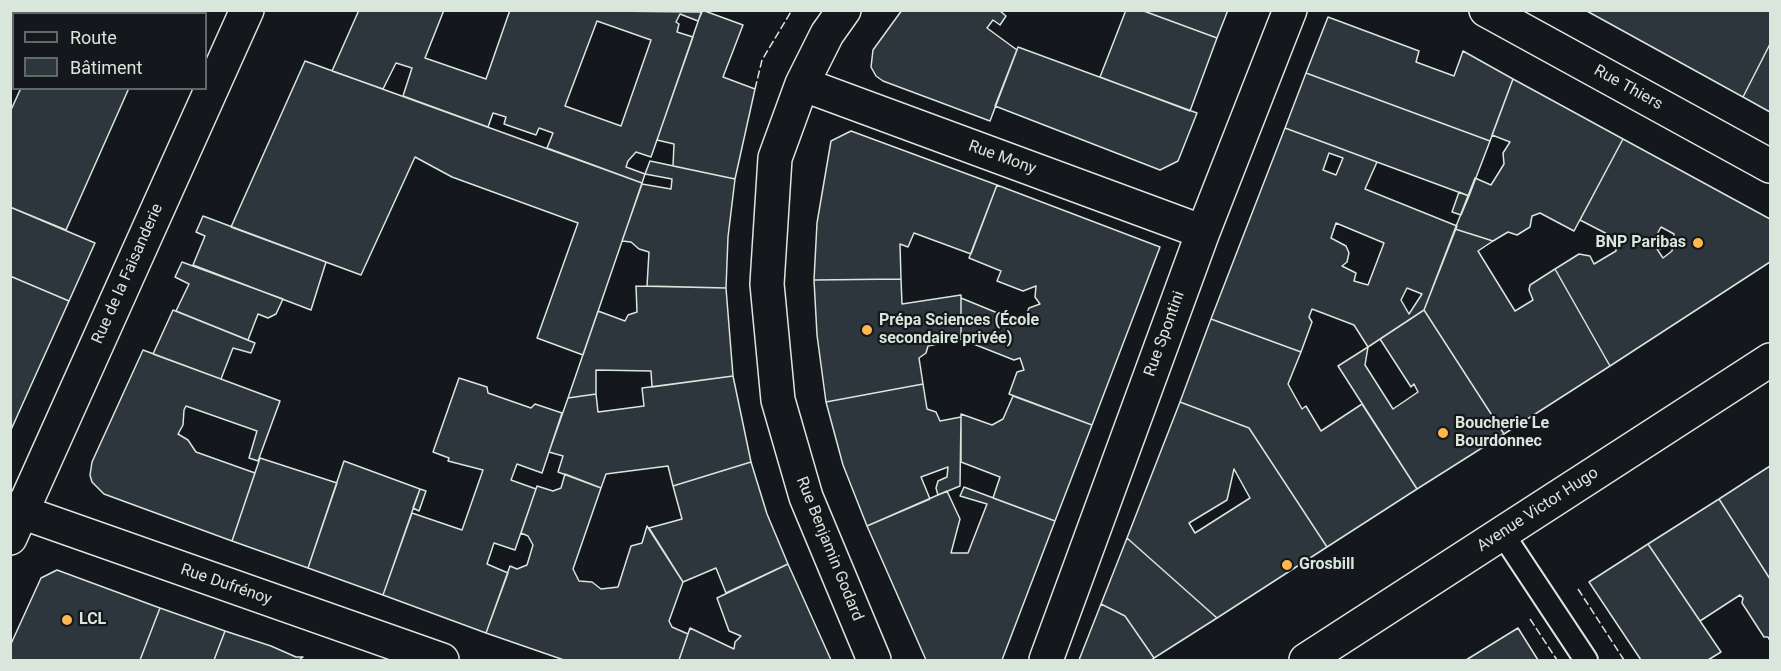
<!DOCTYPE html>
<meta charset="utf-8">
<style>
body{margin:0}
#map{position:relative;width:1781px;height:671px;overflow:hidden;background:#14181c;font-family:Roboto,sans-serif}
canvas{display:block}
.frame{position:absolute;inset:0;border:12px solid #d8e6dc;pointer-events:none}
.legend{position:absolute;left:12px;top:12px;width:195px;height:78px;box-sizing:border-box;background:#14181c;border:2px solid #626a69;margin:0;padding:8px 10px;list-style:none;font-size:18px;color:#d8e6dc}
.legend li{display:flex;align-items:center;gap:12px;height:30px}
.legend b{width:30px;border:2px solid #626a69}
</style>
<div id="map">
<canvas width="1781" height="671"></canvas>
<div class="frame"></div>
<ul class="legend">
<li><b style="height:8px;background:#14181c"></b>Route</li>
<li><b style="height:16px;background:#2c363c"></b>Bâtiment</li>
</ul>
</div>
<script>
const context = document.querySelector('canvas').getContext('2d');
context.lineJoin = 'round';
function fillPath(path, color) { context.fillStyle = color; context.fill(path, 'evenodd'); }
const toPath = rows => new Path2D(rows.map(r => 'M' + r).join(''));
function trace(path, color, width, dash) { context.strokeStyle = color; context.lineWidth = width; context.lineCap = dash ? 'butt' : 'round'; context.setLineDash(dash || []); context.stroke(path); }
function drawText(font, color, halo, rows, align = 'center') {
  context.font = font + ' Roboto,sans-serif'; context.lineWidth = 4.5; context.setLineDash([]); context.textBaseline = 'middle'; context.strokeStyle = halo; context.fillStyle = color; for (const [text, x, y, turn = 0] of rows) {
    context.save(); context.translate(x, y); context.rotate((+turn || 0) * Math.PI / 180); context.textAlign = isNaN(turn) ? turn : align; if (halo) context.strokeText(text, 0, 0); context.fillText(text, 0, 0); context.restore();
  }
}
const building = toPath([
 [31,10,199,10,198,14,29,14,31,10],
 [359,10,444,10,425,58,486,79,510,10,702,12,698,21,680,14,676,22,679,24,677,32,693,37,651,157,636,152,628,161,626,167,645,174,642,183,547,148,553,133,539,128,536,135,504,124,506,117,493,113,488,127,403,96,412,68,396,63,383,89,332,71,359,10],
 [597,21,651,40,621,126,565,106,597,21],
 [702,10,743,25,723,77,755,89,735,179,673,166,674,144,657,140,702,10],
 [902,10,999,10,1006,16,1000,25,993,20,987,28,1017,50,990,121,883,81,876,76,871,67,873,50,902,10],
 [1126,10,1141,10,1217,38,1190,111,1100,77,1126,10],
 [1141,10,1228,10,1217,38,1141,10],
 [1585,10,1770,10,1770,44,1743,97,1585,10],
 [1328,17,1419,51,1416,62,1454,76,1463,51,1513,79,1490,141,1306,73,1328,17],
 [1770,44,1770,112,1743,97,1770,44],
 [1018,47,1197,113,1178,161,1160,170,995,106,1018,47],
 [305,61,642,183,583,355,537,338,578,223,452,177,415,157,361,275,231,227,305,61],
 [1306,73,1490,141,1469,196,1285,128,1306,73],
 [1513,79,1623,139,1574,231,1540,213,1532,216,1530,227,1517,235,1508,232,1493,241,1455,229,1475,178,1491,185,1504,164,1503,153,1510,142,1492,135,1513,79],
 [21,88,129,88,66,230,10,207,10,112,21,88],
 [1285,128,1377,162,1365,189,1457,226,1424,310,1368,347,1354,325,1312,309,1309,317,1312,322,1301,352,1211,319,1285,128],
 [1329,153,1343,158,1336,175,1323,170,1329,153],
 [1336,223,1384,243,1368,285,1354,281,1356,273,1342,266,1347,262,1349,253,1346,246,1331,238,1336,223],
 [1407,288,1422,294,1409,314,1401,300,1407,288],
 [851,131,997,185,971,254,914,233,908,247,900,244,901,279,814,280,817,223,831,141,851,131],
 [1623,139,1770,219,1770,262,1610,366,1555,269,1579,254,1590,256,1594,264,1616,251,1615,238,1580,220,1623,139],
 [1661,227,1674,234,1672,251,1663,258,1657,249,1665,248,1664,237,1656,236,1661,227],
 [650,161,735,179,728,237,726,288,647,286,649,252,639,249,631,242,622,241,642,184,671,189,672,179,645,174,650,161],
 [997,185,1160,247,1092,425,1009,394,1017,372,1024,370,1020,358,1014,360,961,339,961,298,1022,323,1029,308,1040,304,1035,297,1036,286,1023,291,997,281,1001,271,969,258,997,185],
 [1459,192,1469,196,1461,215,1452,212,1459,192],
 [10,207,95,243,69,301,10,276,10,207],
 [203,216,326,262,311,310,193,265,205,236,196,232,203,216],
 [1455,229,1493,241,1478,251,1515,311,1533,300,1529,290,1530,285,1555,269,1610,366,1504,434,1424,310,1455,229],
 [182,262,283,299,276,314,268,318,258,314,248,340,176,311,189,284,175,277,182,262],
 [10,276,69,301,10,432,10,276],
 [901,279,902,304,961,295,961,339,928,346,926,353,919,358,923,384,826,402,817,335,814,280,901,279],
 [636,286,726,288,733,376,652,387,651,371,596,370,596,394,568,398,598,311,625,321,628,315,637,312,636,286],
 [173,310,255,343,251,353,233,348,221,379,153,354,173,310],
 [1424,310,1504,434,1417,489,1338,366,1368,347,1365,365,1393,409,1418,392,1414,384,1411,387,1380,339,1424,310],
 [1211,319,1301,352,1288,384,1302,409,1306,406,1321,431,1362,404,1417,489,1327,547,1249,428,1180,402,1211,319],
 [143,350,280,401,258,461,249,458,257,431,186,406,184,410,183,425,178,434,188,440,196,452,255,473,232,541,104,494,92,482,90,475,92,462,143,350],
 [733,376,751,462,673,486,668,466,606,474,601,488,558,472,563,456,549,452,568,398,596,394,598,412,644,406,642,388,733,376],
 [459,378,487,387,488,393,531,408,535,404,562,413,542,473,517,464,511,480,536,489,515,550,494,543,487,564,508,573,486,633,383,595,412,513,462,530,483,470,448,461,449,458,433,452,459,378],
 [923,384,927,409,936,412,940,421,961,417,960,486,938,495,936,488,938,481,947,477,948,467,921,477,930,499,867,526,843,465,826,402,923,384],
 [1013,396,1092,425,1055,521,993,498,1000,477,961,462,961,414,992,425,1003,419,1013,396],
 [1180,402,1249,428,1327,547,1217,618,1127,538,1180,402],
 [1234,469,1250,498,1195,533,1189,523,1227,500,1234,469],
 [260,458,337,483,308,568,232,541,260,458],
 [344,461,420,489,383,595,308,568,344,461],
 [751,462,767,514,788,564,726,593,716,568,683,582,649,528,682,519,673,486,751,462],
 [1770,466,1770,579,1719,499,1770,466],
 [565,474,601,488,573,569,579,581,592,582,601,589,618,587,631,546,642,543,647,526,683,582,669,621,672,627,688,634,679,660,564,660,486,633,510,566,517,569,527,565,533,545,528,536,521,533,537,486,553,491,561,488,565,474],
 [964,487,1055,521,1002,660,926,660,867,526,947,491,960,519,951,553,968,553,987,504,960,496,964,487],
 [420,489,426,491,419,511,413,508,420,489],
 [1719,499,1770,579,1770,641,1768,637,1764,637,1742,603,1743,598,1740,595,1700,621,1648,544,1719,499],
 [1127,538,1217,618,1154,658,1125,616,1101,604,1127,538],
 [1648,544,1721,652,1708,660,1641,660,1589,582,1648,544],
 [788,564,831,660,679,660,690,628,734,649,735,642,741,636,729,631,717,598,788,564],
 [57,570,160,608,140,660,10,660,10,646,41,578,57,570],
 [1101,604,1125,616,1154,658,1151,660,1079,660,1101,604],
 [160,608,225,631,214,660,140,660,160,608],
 [1518,628,1538,660,1466,660,1518,628],
 [225,631,271,646,296,657,303,657,299,660,214,660,225,631]
]);
fillPath(building, '#2c363c');
trace(building, '#d8e6dc', 1.5);
const lane = toPath([
 [1502,533,1586,660]
]);
const street = toPath([
 [844,10,827,34,802,84,775,158,767,284,778,400,806,497,874,660],
 [1486,10,1770,166],
 [802,84,1203,232],
 [10,508,442,660],
 [10,538,247,10],
 [1046,660,1203,232,1290,10]
]);
const secondary = toPath([
 [1306,660,1770,360]
]);
trace(lane, '#d8e6dc', 26);
trace(street, '#d8e6dc', 36);
trace(secondary, '#d8e6dc', 36);
trace(lane, '#14181c', 22);
trace(street, '#14181c', 33);
trace(secondary, '#14181c', 33);
trace(toPath([
 [755,89,762,60,792,10],
 [1578,589,1624,660],
 [1530,619,1557,660]
]), '#d8e6dc', 1.5, [8, 3]);
for (const [x, y, r, color] of [
 [1698,243,6,"#ffb74d"],
 [867,330,6,"#ffb74d"],
 [1443,433,6,"#ffb74d"],
 [1287,565,6,"#ffb74d"],
 [67,620,6,"#ffb74d"]
]) { const dot = new Path2D(); dot.arc(x, y, r, 0, 2 * Math.PI); context.fillStyle = color; context.fill(dot); trace(dot, '#14181c', 2); }
drawText('16px', '#d8e6dc', '#14181c', [
 ["Rue Thiers",1628,88,29],
 ["Rue Mony",1002,158,20],
 ["Rue de la Faisanderie",128,274,-66],
 ["Rue Spontini",1165,334,-70],
 ["Avenue Victor Hugo",1538,510,-33],
 ["Rue Benjamin Godard",829,549,68],
 ["Rue Dufrénoy",226,585,19]
]);
drawText('bold 16px', '#d8e6dc', '#14181c', [
 ["BNP Paribas",1686,243,"right"],
 ["Prépa Sciences (École",879,321],
 ["secondaire privée)",879,339],
 ["Boucherie Le",1455,424],
 ["Bourdonnec",1455,442],
 ["Grosbill",1299,565],
 ["LCL",79,620]
], 'left');
</script>
